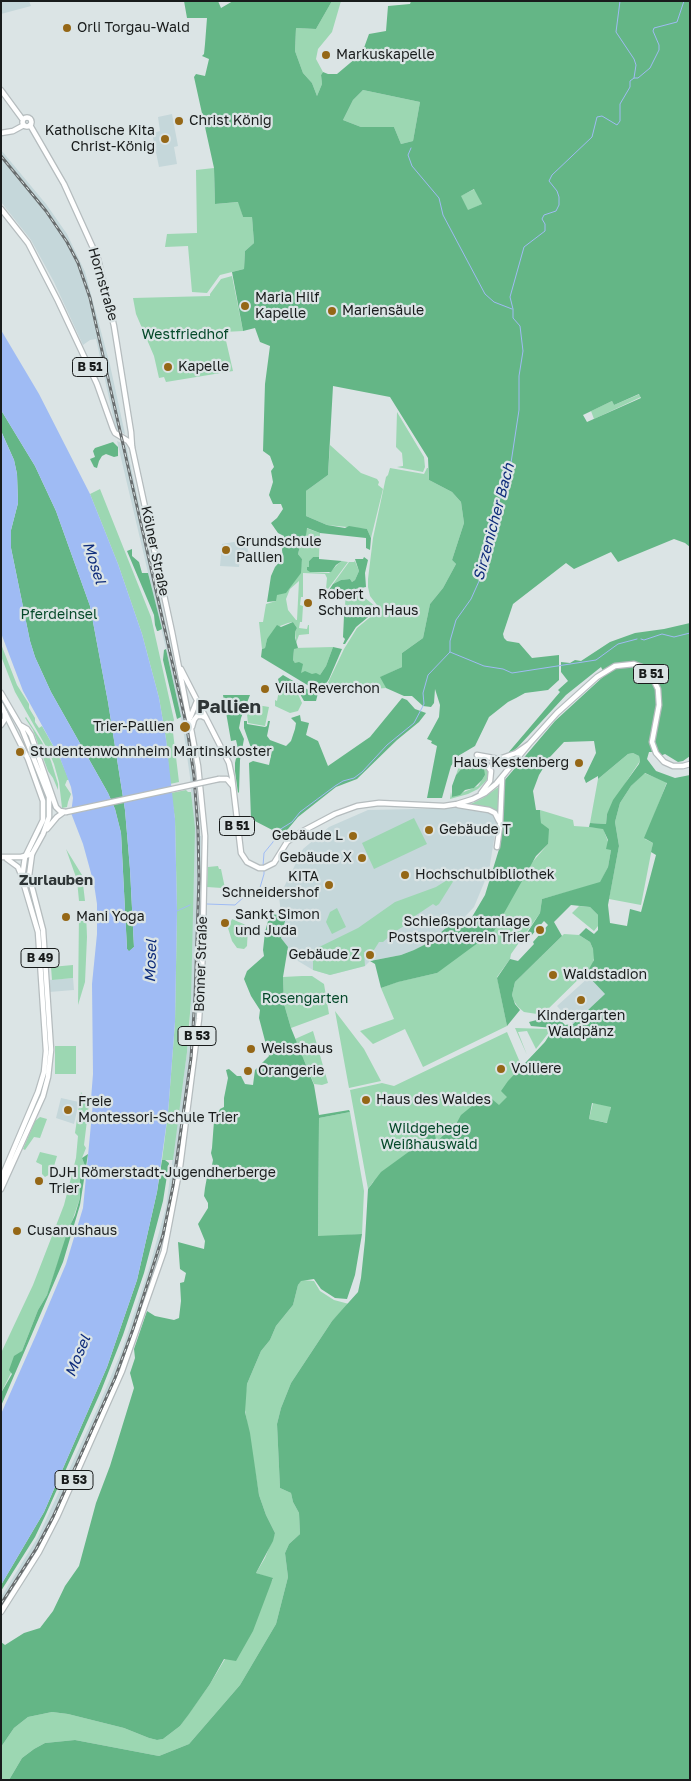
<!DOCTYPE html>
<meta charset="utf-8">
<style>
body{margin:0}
#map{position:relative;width:691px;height:1781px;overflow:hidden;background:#dbe4e5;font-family:"Golos Text",sans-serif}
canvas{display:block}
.frame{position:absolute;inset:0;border:2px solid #191c1c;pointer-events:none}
</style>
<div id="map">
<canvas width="691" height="1781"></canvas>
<div class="frame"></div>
</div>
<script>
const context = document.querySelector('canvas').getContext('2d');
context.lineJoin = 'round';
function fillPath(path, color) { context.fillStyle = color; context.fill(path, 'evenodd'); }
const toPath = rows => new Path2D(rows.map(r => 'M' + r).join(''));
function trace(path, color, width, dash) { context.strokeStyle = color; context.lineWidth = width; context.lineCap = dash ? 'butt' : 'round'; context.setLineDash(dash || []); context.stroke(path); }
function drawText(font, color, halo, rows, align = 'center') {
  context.font = font + ' "Golos Text",sans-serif'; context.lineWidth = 4.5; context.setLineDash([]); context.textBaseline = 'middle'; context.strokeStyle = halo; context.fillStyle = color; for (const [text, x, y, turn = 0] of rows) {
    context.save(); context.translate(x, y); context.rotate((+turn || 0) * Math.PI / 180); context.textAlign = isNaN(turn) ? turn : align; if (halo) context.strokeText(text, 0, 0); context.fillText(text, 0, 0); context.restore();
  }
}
fillPath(toPath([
 [1,1,29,1,31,6,1,14],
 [172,114,178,146,174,147,177,164,159,167,152,133,160,131,158,117],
 [1,150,46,204,67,234,85,272,110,365,125,434,116,430,96,339,90,340,83,345,54,282,31,240,1,202],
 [117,441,126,445,184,707,195,779,200,825,199,825,200,836,201,836,199,972,193,1052,167,1224,155,1268,127,1352,54,1518,31,1561,1,1607,1,1597,38,1537,99,1405,122,1350,150,1265,166,1207,187,1052,190,1026,194,828,190,777,183,728,167,653],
 [246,540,249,556,240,558,239,567,220,566,222,544],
 [461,808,492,813,497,821,489,871,474,907,459,923,456,920,430,942,414,950,401,955,370,961,365,966,330,975,313,970,298,961,281,938,286,918,281,913,279,897,303,849,329,827,368,810],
 [589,977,605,994,573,1024,557,1006],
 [73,978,74,990,49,992,48,980],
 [61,1098,79,1102,74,1124,56,1118]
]), '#c5d7da');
fillPath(toPath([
 [332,1,341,1,332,32,318,49,316,59,323,72,321,75,322,84,317,96,312,83,303,73,295,51,296,28,316,29],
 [363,90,420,102,413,141,401,144,394,127,361,127,343,120,353,100],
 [214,168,215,204,239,202,243,217,252,217,254,243,245,251,244,269,220,275,207,293,192,292,188,246,165,247,167,234,197,233,196,170],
 [475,189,482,204,468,211,460,196],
 [232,276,243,331,224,332,233,371,166,382,164,377,159,378,154,356,136,314,133,298,210,296,210,294,221,279],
 [640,394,641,397,594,419,591,411,612,401,614,405],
 [397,412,424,457,425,467,423,472,397,467,403,466,403,464,402,453,396,447],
 [330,445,361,473,377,479,379,482,378,485,383,489,371,538,367,529,327,525,306,516,306,491,328,475],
 [390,468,424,474,427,468,428,468,429,480,452,492,461,502,464,523,452,560,456,564,443,588,430,604,423,638,402,653,402,667,381,677,386,688,327,693,324,691,344,649,357,628,380,609,370,596,368,587,368,579,373,538,386,477,388,475],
 [100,489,151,617,174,720,172,724,179,782,170,784,166,739,159,698,142,634,118,564,90,494],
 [306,528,320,533,319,557,313,557,309,561,310,572,329,573,338,564,342,561,348,562,328,589,326,589,327,578,325,574,303,573,303,597,301,597,300,605,303,606,302,622,300,622,299,628,307,629,308,625,309,625,309,634,299,635,296,643,295,632,297,628,293,622,288,623,280,626,267,639,265,648,262,649,259,622,263,622,266,604,276,601,276,595,297,577,301,566,302,559,298,554,300,546,306,535],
 [299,581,297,620,296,620,288,610,286,599,290,589],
 [355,561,359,571,355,580,352,582,350,579,341,580,333,584,349,562,354,562],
 [346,593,347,595,361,596,365,598,375,606,375,612,373,613,371,609,365,609,357,616,344,616],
 [1,644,17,685,29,704,29,708,35,718,35,722,39,728,42,726,60,758,69,780,67,780,65,785,71,794,68,802,67,807,62,808,59,782,54,764,48,750,15,692,1,656],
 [333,647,326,666,320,675,301,673,293,660,294,648],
 [280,686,291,688,298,694,302,703,298,711,290,713,275,706,275,700,277,701,279,690,277,688],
 [251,704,269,707,265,726,248,723,247,714],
 [26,717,42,742,51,761,58,784,58,790,53,778,48,771,33,730,25,718],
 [633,753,639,756,640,761,628,779,607,814,606,824,590,823,598,779,628,754],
 [472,759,479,759,487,767,489,776,486,781,478,789,468,794,450,799,451,792,452,797,478,786,482,780,485,775,463,767,456,775,458,769,465,761],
 [644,773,667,782,645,839,653,843,641,905,609,899,619,846,615,822,620,803,631,786],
 [500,786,498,814,488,807,469,805,483,798],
 [186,790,188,792,191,792,195,828,191,1000,187,1052,173,1160,162,1160,168,1113,175,1022,177,911,175,819,171,793],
 [540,810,573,820,574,826,603,828,611,850,608,867,600,883,542,899,540,913,511,954,510,959,497,977,507,1026,423,1067,405,1029,373,1044,360,1031,394,1019,381,988,397,982,437,973,548,844,541,823],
 [414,818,427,844,374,869,362,843],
 [66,849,82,875,85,901,79,901,77,880],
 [218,866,219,869,221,869,226,893,222,888,207,887,208,867],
 [452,877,454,880,439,904,436,906,433,904,406,922,407,924,393,933,383,942,379,942,374,950,364,952,365,966,330,975,313,970,313,950,358,928,395,902,436,887],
 [579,906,590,907,598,915,598,926,594,931,572,913],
 [337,908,346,927,332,934,326,922,330,912],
 [79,912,86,912,87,937,85,982,78,1005],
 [232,919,248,926,247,946,244,949,237,948,232,941,228,928],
 [564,934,579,935,590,942,593,949,595,955,592,966,547,1010,537,1014,524,1012,518,1007,514,1001,512,995,515,982],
 [73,965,73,978,52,980,51,967],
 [302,976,312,976,324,984,329,1014,291,1028,284,1004,283,977],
 [335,1011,364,1049,381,1081,349,1088],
 [515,1028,548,1029,550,1031,536,1049,527,1031,518,1032,527,1055],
 [313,1031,328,1083,322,1085,314,1084,295,1039],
 [552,1031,557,1100,373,1182,368,1189,350,1090,382,1083,394,1086,507,1032,522,1067,545,1042],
 [55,1046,76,1046,76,1074,55,1074],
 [81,1092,89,1104,84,1145,86,1148,82,1158,85,1166,80,1178,80,1198,47,1295,38,1310,22,1351,1,1393,1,1353,33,1285,64,1205,76,1158,78,1136,75,1133],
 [593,1103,611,1106,608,1123,589,1119],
 [350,1112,364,1191,362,1234,318,1237,319,1118],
 [40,1117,47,1119,40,1138,34,1137,25,1150,23,1149,35,1121],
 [40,1152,57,1156,52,1173,45,1177,42,1174,42,1165,36,1162],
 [301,1280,314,1281,320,1291,334,1300,349,1304,332,1321,291,1383,281,1408,277,1424,280,1488,291,1493,293,1502,299,1513,300,1534,289,1544,285,1553,288,1577,276,1624,240,1685,189,1744,159,1756,75,1740,45,1743,34,1749,22,1758,9,1780,1,1780,1,1747,14,1728,28,1717,52,1712,68,1714,124,1728,149,1738,157,1740,163,1739,180,1726,210,1684,273,1579,256,1573,265,1558,275,1533,266,1515,259,1495,244,1404,247,1384,261,1351,270,1340,276,1326,293,1305,298,1285]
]), '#9cd7b2');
fillPath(toPath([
 [184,1,218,1,221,8,233,1,332,1,316,29,296,28,295,51,303,73,312,83,317,96,322,84,321,75,323,72,328,74,337,74,356,58,361,56,369,34,386,31,388,6,410,4,411,1,690,1,690,547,685,543,674,539,618,562,611,552,574,569,566,563,513,604,503,634,504,638,507,641,519,643,532,658,559,655,559,680,548,690,525,693,516,698,508,702,489,717,475,746,458,756,451,766,442,798,427,798,437,746,431,743,432,741,427,739,439,717,440,705,435,689,434,703,431,707,423,706,412,696,404,696,386,688,380,677,402,667,402,653,423,638,430,604,443,588,456,564,452,560,464,523,461,502,452,492,429,480,428,458,390,397,333,386,328,475,306,491,306,516,327,525,345,528,349,526,367,529,371,538,370,550,366,548,366,538,320,533,307,528,306,535,300,546,298,554,302,559,301,573,286,593,277,595,276,601,267,602,271,576,275,567,283,558,282,550,284,536,278,533,271,523,277,518,283,509,281,504,273,504,269,495,273,482,271,471,274,467,270,456,263,451,265,384,270,346,260,342,255,328,243,331,232,272,244,269,245,251,254,243,252,217,243,217,238,202,215,204,214,168,194,77,196,74,205,76,209,59,202,56,204,54,205,44,207,18,187,18],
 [363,90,420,102,413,141,401,144,394,127,361,127,343,120,353,100],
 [474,189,482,204,468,210,461,196],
 [639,394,641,398,587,422,583,415,612,401,614,405],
 [1,410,35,466,56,511,90,606,108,702,125,810,130,869,134,947,129,952,127,949,121,833,115,809,108,793,51,692,35,657,30,641,11,548,11,530,18,503,17,474,14,460,2,433],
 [113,442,118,447,118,456,114,457,106,454,102,456,99,461,97,468,94,467,90,459,95,457,93,451,95,448],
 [132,549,132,556,139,562,142,573,148,573,162,629,158,631,157,631,155,625,154,615,127,551],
 [313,557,319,557,319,559,342,561,336,565,331,572,310,572,307,570,307,567,309,567,309,561],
 [364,557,368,560,365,573,366,587,346,591,329,590,333,584,341,580,350,579,352,582,355,580,359,571,355,559,363,559],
 [365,609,371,609,373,613,356,627,345,644,343,644,345,639,343,637,344,616,357,616],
 [293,622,297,628,295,632,295,638,298,648,294,649,293,660,295,663,299,662,303,664,301,673,305,671,312,674,316,673,320,675,326,666,333,647,342,649,329,679,324,687,320,690,314,689,261,657,262,649,265,648,267,639,277,625,281,627],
 [690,623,690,756,683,761,678,762,665,754,660,756,658,752,649,752,647,759,656,771,675,778,690,775,690,1780,9,1780,22,1758,34,1749,45,1743,75,1740,159,1756,189,1744,240,1685,276,1624,288,1577,285,1553,289,1544,300,1534,299,1513,293,1502,291,1493,280,1488,277,1424,281,1408,291,1383,332,1321,358,1292,361,1278,365,1240,368,1189,381,1172,414,1148,418,1151,428,1145,424,1135,427,1133,434,1132,436,1139,440,1139,445,1133,454,1128,461,1115,483,1097,493,1100,499,1105,507,1097,501,1091,508,1081,545,1042,552,1031,553,1028,531,1026,529,1022,556,1015,565,1025,573,1024,605,994,589,977,589,969,594,960,593,949,590,942,579,935,586,928,594,934,598,930,598,915,590,907,571,905,554,922,562,936,515,982,512,995,515,1004,520,1010,507,1026,497,978,510,959,518,961,534,944,533,942,548,925,544,921,531,936,527,933,540,913,542,899,600,882,608,867,611,850,606,849,608,840,603,829,589,827,590,823,606,824,607,814,613,800,639,764,640,761,639,756,633,753,628,754,598,779,598,776,586,783,584,778,596,753,594,741,564,742,550,757,539,775,533,791,536,810,540,810,541,823,549,829,548,844,536,856,494,931,437,973,398,982,381,988,375,964,370,961,401,955,414,950,430,942,456,919,461,928,472,917,485,895,500,846,502,826,502,789,504,781,555,721,605,675,601,667,566,695,517,748,509,754,508,753,560,692,558,690,568,681,561,672,561,662,570,663,575,660,581,661,610,642,635,633,664,629],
 [645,773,667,783,644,838,653,843,651,852,656,855,641,912,630,909,627,926,610,923,608,905,619,846,615,822,620,803,631,786],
 [592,1103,611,1107,607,1123,589,1119],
 [166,649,181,717,177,719,163,660,164,650],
 [283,675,312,692,318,693,316,701,304,701,300,694,294,687,279,683,278,679],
 [223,695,250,695,241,718,239,728,244,739,240,760,239,792,238,793,235,771,235,763,238,749,236,740,231,741],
 [402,698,407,700,415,709,426,713,419,722,397,740,357,779,336,787,298,817,288,829,280,834,251,819,249,763,253,761,269,765,272,751,264,754,259,753,258,749,251,748,244,728,244,721,247,721,247,724,265,727,267,726,268,721,270,721,267,736,270,740,286,746,291,741,295,729,296,723,291,718,300,715,301,721,309,723,306,735,318,741,328,766,370,737],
 [471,763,478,765,484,769,485,775,482,780,474,788,465,790,460,795,452,797,452,786,456,775,463,767],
 [273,914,286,917,281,938,288,947,283,977,284,1004,291,1028,314,1085,319,1115,349,1110,350,1112,319,1118,318,1236,362,1234,355,1275,347,1299,335,1298,321,1289,314,1279,301,1281,298,1285,293,1305,276,1326,270,1340,261,1351,247,1384,245,1412,250,1433,259,1495,266,1515,275,1533,273,1541,256,1573,273,1578,253,1631,236,1661,224,1659,210,1684,189,1714,180,1726,163,1739,157,1740,149,1738,124,1728,68,1714,52,1712,28,1717,14,1728,1,1747,1,1642,5,1645,24,1633,40,1628,53,1611,65,1586,79,1566,96,1503,110,1466,134,1388,130,1373,135,1358,134,1349,147,1311,155,1316,174,1320,179,1318,181,1301,180,1283,184,1282,186,1273,180,1269,178,1242,204,1249,205,1241,198,1224,208,1208,208,1203,204,1196,205,1188,207,1177,212,1165,213,1160,211,1153,212,1148,214,1121,220,1109,224,1107,224,1098,228,1078,226,1070,229,1069,237,1076,241,1076,245,1084,253,1085,255,1070,269,1056,259,1018,260,1010,251,996,244,979,247,971,264,956,263,950,265,932,268,921],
 [88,1154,80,1205,63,1262,1,1406,1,1393,12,1374,9,1370,14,1356,22,1351,38,1310,47,1295,68,1230,75,1215,80,1198,80,1178,85,1166,82,1158],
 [162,1160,165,1160,169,1163,163,1201,144,1273,123,1335,101,1391,46,1514,35,1537,1,1591,1,1585,44,1512,107,1367,137,1280,157,1192]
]), '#64b686');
fillPath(toPath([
 [1,330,39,394,90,494,118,564,142,634,159,698,166,739,175,819,177,911,175,1022,168,1113,157,1192,137,1280,107,1367,44,1512,1,1585,1,1414,36,1335,66,1264,83,1208,93,1103,91,1099,93,1074,92,984,97,934,97,904,94,884,83,844,71,813,73,798,71,787,60,758,23,691,1,633,1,431,14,460,17,474,18,503,11,530,11,548,30,641,35,657,51,692,108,793,115,809,121,833,127,949,129,951,134,947,130,869,125,810,108,702,90,606,56,511,35,466,1,410]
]), '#9fbbf4');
trace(toPath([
 [620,1,616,32,634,59,636,65,634,78],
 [411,148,408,155,412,166,439,198,443,215,485,294,494,302,512,309],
 [641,639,644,640,662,634,674,637,690,633],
 [450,652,484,666,503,669,512,673,596,660,618,644,637,639],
 [263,866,264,853,273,842,279,830,292,822,300,812,335,786,343,781,354,778,362,772,387,745,414,723,424,704,423,693,428,675,450,652,450,641,456,620,471,599,484,570,486,544,492,528,494,510,504,491,509,476,519,410,519,376,523,351,520,326,513,318,513,309,510,297,524,247,545,231,545,224,542,219,544,215,556,211,559,205,559,197,557,191,549,181,552,175,592,137,597,117,602,116,617,125,620,121,620,104,630,87,630,81,634,78,638,78,650,68,659,50,659,45,653,31,654,28,677,22,684,1],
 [207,904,235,905,245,896,257,894,259,891,264,874,264,870],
 [177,911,190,905]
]), '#9fbbf4', 1);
const secondary = toPath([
 [1,90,23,120],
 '22.5 122a4.5 4.5 0 1 1 9 0a4.5 4.5 0 1 1-9 0Z',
 [30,125,64,184,98,259,114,326,131,432,132,447],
 [1,133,13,131,24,125],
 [1,725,5,719,5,713],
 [1,857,21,857,32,854],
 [7,859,18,867,22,877]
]);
const primary = toPath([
 [1,209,28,243,58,301,97,384,113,429,115,433,128,441,132,447,172,632,191,729,198,766,205,836,202,975,199,1019,180,1167,164,1251,122,1371,57,1517,39,1552,1,1612],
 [181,669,229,763,232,777,241,853,247,862,259,868,264,868,274,863,287,842,301,832,335,814,357,806,379,803,444,806,457,804,473,799,485,793,496,784,529,744],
 [1,693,22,729,49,797,49,817,43,834,32,854,29,876,43,930,51,1050,48,1077,43,1096,1,1189],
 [1,705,28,759,43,801,43,820,25,857,22,878,38,932,46,1051,44,1072,38,1092,1,1179],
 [190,718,197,701],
 [20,725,27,729,31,735,56,807,60,811,66,812],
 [192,727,194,720,197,716,202,716,206,718],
 [477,755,499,759,516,753,529,744,557,713,597,677,615,666,634,664,642,667,650,673,658,689,659,705,652,742,656,753,664,762,673,766,683,766,690,764],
 [478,756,485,762,491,771,490,781,481,793],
 [219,779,227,779,232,785],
 [458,805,489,810,495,813,499,821],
 [47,829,57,817,64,812],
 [497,847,500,826,502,778]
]);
trace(secondary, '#b5bcbe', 7);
trace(primary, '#b5bcbe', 7);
trace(secondary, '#fff', 4.5);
trace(primary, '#fff', 4.5);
const rail = toPath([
 [1,156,46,211,67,242,78,263,90,298,187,728,194,776,198,830,199,878,195,997,191,1058,173,1186,163,1235,133,1329,115,1378,53,1517,36,1549,1,1604]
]);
trace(rail, '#696e6f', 3);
trace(rail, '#dbe4e5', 1, [4]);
const primaryBridge = toPath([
 [66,812,219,779]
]);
trace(primaryBridge, '#b5bcbe', 7, []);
trace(primaryBridge, '#fff', 4.5);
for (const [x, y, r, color] of [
 [67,28,5,"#956716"],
 [326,55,5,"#956716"],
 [179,121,5,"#956716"],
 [165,139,5,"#956716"],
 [245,306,5,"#956716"],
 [332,311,5,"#956716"],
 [168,367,5,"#956716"],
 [226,550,5,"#956716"],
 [308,603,5,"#956716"],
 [265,689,5,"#956716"],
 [185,727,6,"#956716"],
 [20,752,5,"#956716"],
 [579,763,5,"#956716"],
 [429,830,5,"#956716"],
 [353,836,5,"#956716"],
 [362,858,5,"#956716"],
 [405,875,5,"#956716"],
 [329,885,5,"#956716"],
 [66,917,5,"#956716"],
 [225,923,5,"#956716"],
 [540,930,5,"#956716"],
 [370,955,5,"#956716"],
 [553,975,5,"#956716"],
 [581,1000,5,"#956716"],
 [251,1049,5,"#956716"],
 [501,1069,5,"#956716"],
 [248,1071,5,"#956716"],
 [366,1100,5,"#956716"],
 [68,1110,5,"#956716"],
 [39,1181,5,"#956716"],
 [17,1231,5,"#956716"]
]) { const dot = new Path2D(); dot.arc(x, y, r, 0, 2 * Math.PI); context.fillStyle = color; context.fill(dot); trace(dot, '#dbe4e5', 2); }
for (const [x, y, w] of [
 [90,367,35],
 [651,674,35],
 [237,826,35],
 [40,958,38],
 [197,1036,38],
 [74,1480,38]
]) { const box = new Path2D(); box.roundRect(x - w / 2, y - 9.5, w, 19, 4); context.fillStyle = '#dbe4e5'; context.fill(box); trace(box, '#191c1c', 1); }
drawText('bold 12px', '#191c1c', null, [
 ["B 51",90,367],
 ["B 51",651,674],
 ["B 51",237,826],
 ["B 49",40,958],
 ["B 53",197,1036],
 ["B 53",74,1480]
]);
drawText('14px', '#191c1c', '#dbe4e5', [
 ["Orli Torgau-Wald",77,28],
 ["Markuskapelle",336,55],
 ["Christ König",189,121],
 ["Katholische Kita",155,131,"right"],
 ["Christ-König",155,147,"right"],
 ["Maria Hilf",255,298],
 ["Kapelle",255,314],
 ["Mariensäule",342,311],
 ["Kapelle",178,367],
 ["Grundschule",236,542],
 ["Pallien",236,558],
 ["Robert",318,595],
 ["Schuman Haus",318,611],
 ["Villa Reverchon",275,689],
 ["Trier-Pallien",174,727,"right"],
 ["Studentenwohnheim Martinskloster",30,752],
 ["Haus Kestenberg",569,763,"right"],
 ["Gebäude T",439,830],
 ["Gebäude L",343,836,"right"],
 ["Gebäude X",352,858,"right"],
 ["Hochschulbibliothek",415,875],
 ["KITA",319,877,"right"],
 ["Schneidershof",319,893,"right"],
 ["Sankt Simon",235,915],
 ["und Juda",235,931],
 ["Mani Yoga",76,917],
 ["Schießsportanlage",530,922,"right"],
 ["Postsportverein Trier",530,938,"right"],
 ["Gebäude Z",360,955,"right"],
 ["Waldstadion",563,975],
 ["Kindergarten",581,1016,"center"],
 ["Waldpänz",581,1032,"center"],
 ["Weisshaus",261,1049],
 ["Voiliere",511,1069],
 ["Orangerie",258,1071],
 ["Haus des Waldes",376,1100],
 ["Freie",78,1102],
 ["Montessori-Schule Trier",78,1118],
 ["DJH Römerstadt-Jugendherberge",49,1173],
 ["Trier",49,1189],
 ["Cusanushaus",27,1231]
], 'left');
drawText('14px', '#191c1c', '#dbe4e5', [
 ["Hornstraße",103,284,74],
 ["Kölner Straße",155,551,78],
 ["Bonner Straße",201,964,-88]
]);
drawText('14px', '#05492a', '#dbe4e5', [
 ["Westfriedhof",185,335],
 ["Pferdeinsel",59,615],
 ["Rosengarten",305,999],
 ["Wildgehege",429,1129],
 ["Weißhauswald",429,1145]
]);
drawText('italic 15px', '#0e2c7b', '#dbe4e5', [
 ["Sirzenicher Bach",494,522,-75],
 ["Mosel",94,563,72],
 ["Mosel",151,961,-88],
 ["Mosel",78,1356,-68]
]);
drawText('bold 15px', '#2e3536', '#dbe4e5', [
 ["Zurlauben",56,880]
]);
drawText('bold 19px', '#2e3536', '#dbe4e5', [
 ["Pallien",229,707]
]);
</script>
